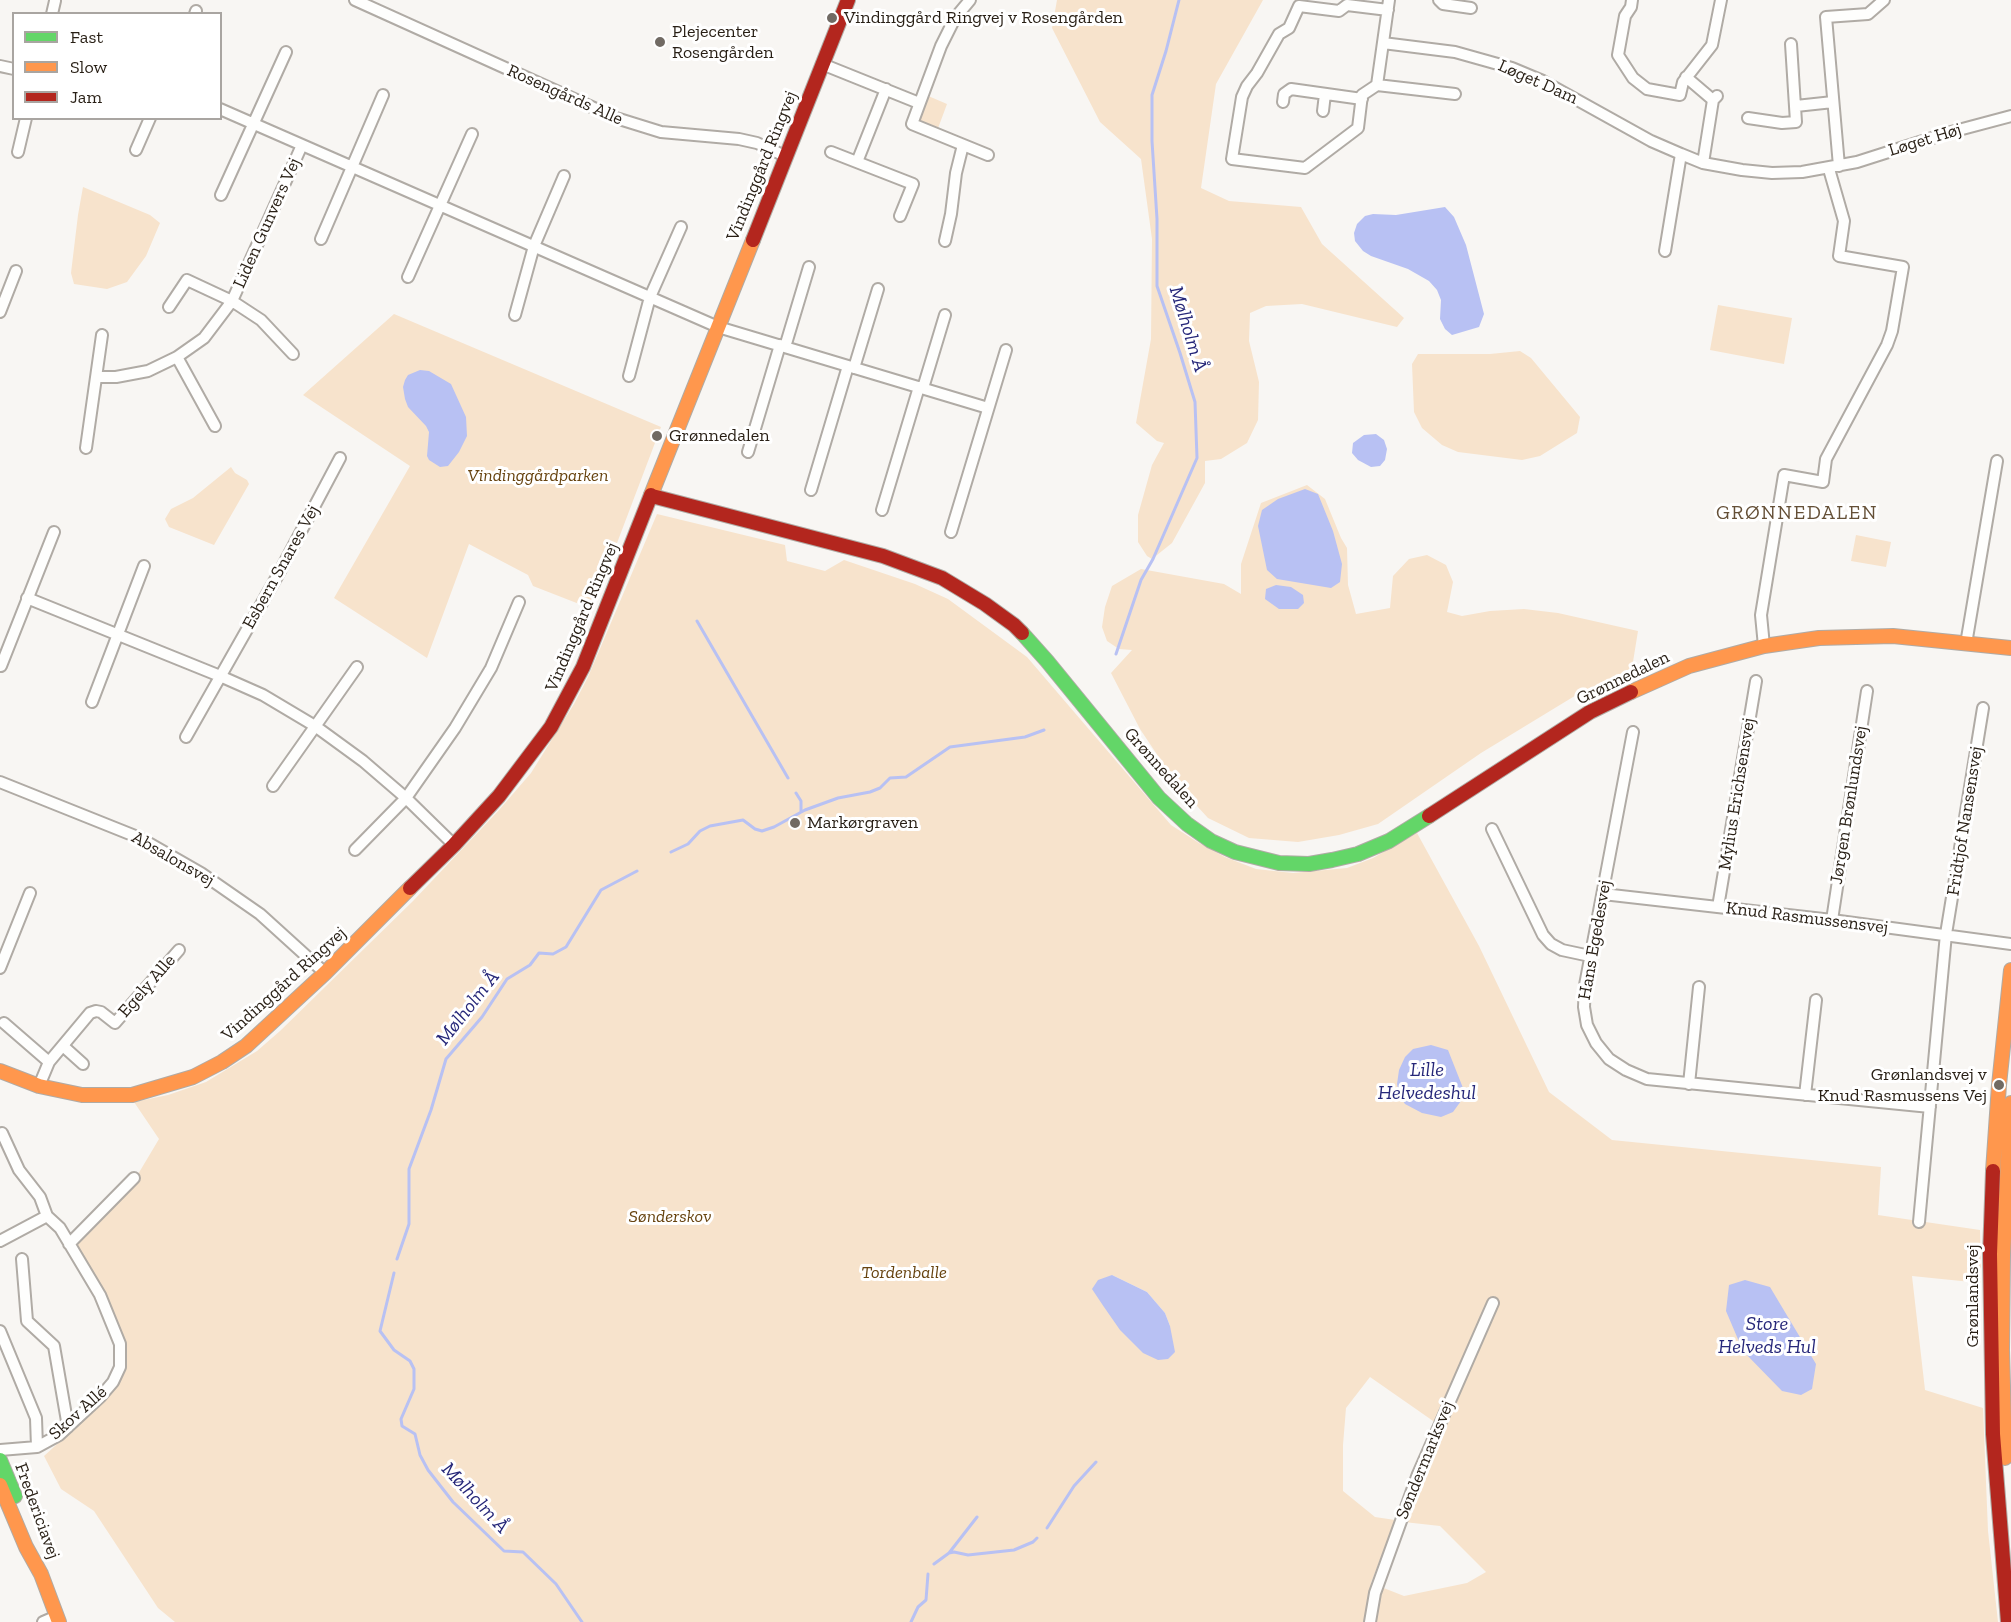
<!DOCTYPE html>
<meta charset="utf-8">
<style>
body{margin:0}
#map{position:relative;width:2011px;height:1622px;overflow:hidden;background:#f8f6f3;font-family:"Zilla Slab",serif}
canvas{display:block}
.legend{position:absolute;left:12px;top:12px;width:210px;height:108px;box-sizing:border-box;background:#fff;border:2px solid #a9a5a1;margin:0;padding:8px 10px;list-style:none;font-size:18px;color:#281f15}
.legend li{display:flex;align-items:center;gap:12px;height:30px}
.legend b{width:30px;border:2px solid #a9a5a1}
</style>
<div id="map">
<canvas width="2011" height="1622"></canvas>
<ul class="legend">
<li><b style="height:8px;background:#63d668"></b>Fast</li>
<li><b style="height:8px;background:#ff974d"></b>Slow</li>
<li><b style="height:8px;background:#b3261e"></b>Jam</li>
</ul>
</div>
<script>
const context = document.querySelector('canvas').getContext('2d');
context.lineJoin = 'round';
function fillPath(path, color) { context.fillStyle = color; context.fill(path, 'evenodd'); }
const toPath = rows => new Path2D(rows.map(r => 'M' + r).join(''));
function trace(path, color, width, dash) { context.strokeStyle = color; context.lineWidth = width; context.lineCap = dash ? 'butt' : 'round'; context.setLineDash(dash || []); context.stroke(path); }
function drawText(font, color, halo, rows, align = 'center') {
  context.font = font + ' "Zilla Slab",serif'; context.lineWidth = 6; context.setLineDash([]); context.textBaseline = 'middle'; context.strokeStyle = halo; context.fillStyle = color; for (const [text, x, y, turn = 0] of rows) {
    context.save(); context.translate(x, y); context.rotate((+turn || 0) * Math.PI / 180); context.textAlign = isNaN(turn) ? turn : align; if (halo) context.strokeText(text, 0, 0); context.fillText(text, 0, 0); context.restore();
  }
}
fillPath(toPath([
 [1057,0,1263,0,1216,84,1201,188,1229,201,1301,207,1322,244,1404,318,1397,327,1302,304,1266,306,1250,313,1249,341,1259,382,1258,420,1247,443,1221,459,1205,461,1205,483,1172,543,1152,559,1147,556,1138,542,1138,515,1152,465,1164,443,1157,441,1136,423,1151,339,1152,239,1141,159,1100,122,1052,28],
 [926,95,947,104,937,131,918,121],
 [83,187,150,215,160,223,146,256,127,282,107,289,74,284,71,273,78,215],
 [1718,305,1792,318,1784,364,1710,350],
 [394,314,661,427,592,609,533,586,528,575,469,544,427,658,334,598,410,466,303,395],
 [1520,351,1531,358,1580,417,1577,433,1540,456,1522,460,1458,452,1442,445,1422,428,1414,412,1412,364,1418,354,1490,354],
 [231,467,235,473,247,480,249,484,214,545,169,527,165,519,171,509,193,498],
 [1307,485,1325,499,1341,538,1347,548,1348,585,1356,614,1390,608,1393,576,1409,559,1427,555,1446,565,1453,582,1447,612,1462,616,1490,611,1524,609,1558,613,1638,631,1632,668,1573,697,1481,753,1378,824,1339,835,1298,842,1249,838,1208,818,1176,783,1140,729,1111,673,1132,650,1119,649,1107,641,1102,627,1105,607,1112,586,1141,569,1224,584,1241,594,1241,564,1261,503],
 [657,514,785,545,787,561,825,571,844,560,915,584,948,599,1027,657,1171,825,1199,843,1225,857,1256,869,1293,873,1347,868,1373,858,1417,833,1479,946,1549,1092,1612,1140,1881,1167,1878,1215,1980,1230,1981,1283,1912,1276,1925,1390,1983,1408,1988,1531,1998,1622,175,1622,158,1608,94,1511,61,1489,44,1456,102,1403,114,1388,121,1338,74,1246,131,1186,159,1139,134,1102,168,1095,206,1082,257,1051,280,1031,413,901,499,810,531,773,574,704,588,677],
 [1112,1275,1147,1292,1165,1313,1170,1326],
 [1370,1377,1436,1423,1395,1520,1375,1517,1343,1491,1343,1445,1346,1408],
 [1395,1521,1440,1526,1486,1572,1467,1583,1404,1596,1371,1583],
 [1856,535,1891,542,1886,567,1851,561]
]), '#f7e3cc');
fillPath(toPath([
 [1445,207,1454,217,1466,245,1484,314,1479,327,1452,335,1445,329,1440,319,1441,300,1437,290,1429,281,1408,269,1371,256,1363,251,1355,241,1354,233,1357,224,1365,216,1373,214,1396,215],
 [420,370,429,371,451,384,466,417,467,436,459,452,448,466,440,467,429,460,427,456,429,432,426,426,408,407,405,399,403,387,405,380,408,375],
 [1376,434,1384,440,1387,449,1385,460,1380,466,1371,467,1358,460,1352,453,1353,443,1364,435],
 [1305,489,1318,494,1333,531,1342,564,1340,582,1331,588,1277,579,1267,570,1258,526,1262,510,1278,499],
 [1276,585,1291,587,1303,595,1304,603,1298,609,1279,609,1265,599,1266,589],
 [1431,1045,1448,1050,1463,1088,1461,1101,1453,1112,1441,1117,1422,1113,1405,1104,1399,1095,1397,1084,1399,1070,1405,1057,1413,1049],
 [1112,1275,1147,1292,1165,1313,1170,1326,1175,1352,1168,1359,1158,1360,1143,1353,1120,1330,1104,1307,1092,1289,1098,1280],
 [1745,1280,1770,1287,1816,1364,1812,1389,1801,1395,1782,1391,1743,1351,1726,1311,1729,1285]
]), '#b8c1f3');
trace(toPath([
 [697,621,788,778],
 [1116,654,1141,580,1153,559,1197,458,1195,402,1180,353,1157,286,1157,219,1152,141,1152,95,1166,51,1179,0],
 [796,793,801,801,801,812],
 [671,852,688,844,700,831,710,826,743,820,755,829,762,831,774,827,805,810,838,798,870,792,880,788,890,778,906,777,950,747,1025,737,1044,730],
 [397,1259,409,1224,409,1169,431,1110,446,1059,482,1017,507,979,530,965,539,953,553,954,566,947,601,890,637,871],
 [394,1273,380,1331,394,1350,410,1361,414,1369,414,1389,401,1419,402,1426,415,1434,420,1455,428,1470,453,1502,504,1551,523,1552,556,1584,582,1622],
 [1047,1528,1074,1486,1096,1462],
 [949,1553,977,1517],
 [934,1564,949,1553,954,1552,968,1555,1014,1550,1033,1542,1037,1538],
 [911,1622,918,1607,926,1600,928,1574]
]), '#b8c1f3', 3);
const street = toPath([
 [355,0,616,118,661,132,739,139,757,143,785,156],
 [970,0,955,18,941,46,912,124,988,155],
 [1439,0,1443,4,1471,8],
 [1632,0,1631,7,1625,16,1618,55,1633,78,1647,89,1680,95,1683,82,1712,45,1721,0],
 [1388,10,1347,5,1339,11,1299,6,1289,28,1279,34,1257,73,1247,86,1242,97,1232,159,1305,168,1358,128,1362,95,1377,85,1389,0],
 [52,14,55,1],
 [195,14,196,11],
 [1383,43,1455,52,1512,68,1543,81,1651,141,1681,154],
 [822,64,919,103],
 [0,66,14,69],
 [1686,77,1713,100],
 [1377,85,1455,94],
 [1283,102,1284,94,1291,89,1362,99],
 [1796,106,1833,102],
 [220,109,718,327,988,408],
 [1323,111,1325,94],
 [1748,118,1782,123,1796,122,1791,44],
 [136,150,150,118],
 [18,152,26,118],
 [831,152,913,184,900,216],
 [857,162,886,89],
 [1703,163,1713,100,1717,96],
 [1839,166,1826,17,1868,14,1884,0],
 [221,195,286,52],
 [321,239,383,95],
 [945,241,951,214,956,173,963,145],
 [1665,251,1681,154,1703,163,1742,170,1772,173,1802,172,1857,162,1951,132,2011,116],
 [408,277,472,134],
 [169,307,187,280,232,301,261,320,293,354],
 [0,312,16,271],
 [515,315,534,246,564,176],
 [785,347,809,267],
 [177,357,215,426],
 [854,368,878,289],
 [629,376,650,297,681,227],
 [96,377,116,377,148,371,177,357,204,338,232,301,302,145],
 [923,388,945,315],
 [86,448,102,335],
 [748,452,780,345],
 [811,490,848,366],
 [882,510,919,387],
 [951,532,1006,350],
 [27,598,220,676,263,695,315,726,363,761,406,798,454,845],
 [1966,644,1997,461],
 [1764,646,1761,615,1784,475,1823,482,1826,459,1887,345,1892,331,1903,267,1839,256,1844,221,1829,169],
 [1,666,54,532],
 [92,702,144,566],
 [1633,732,1585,985,1584,1007,1587,1025,1596,1043,1609,1059,1626,1070,1647,1079,1930,1107],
 [186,737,279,573,340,458],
 [0,782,140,838,201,873,260,914,325,973],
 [273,786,357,667],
 [1492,829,1543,935,1551,944,1562,950,1590,956],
 [355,850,406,798,455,728,491,668,519,602],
 [1603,894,1832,920,2011,944],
 [1718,907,1756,681],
 [1832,920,1867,691],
 [0,968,30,893],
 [4,1023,49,1062],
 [63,1046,83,1064],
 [1689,1084,1699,987],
 [39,1086,49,1062,90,1013,96,1011,101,1012,115,1023,179,950],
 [1805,1095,1816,1000],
 [1919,1222,1946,934,1983,708],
 [0,1241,47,1216,40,1197,19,1170,2,1133],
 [69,1244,134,1178],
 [22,1259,27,1321,54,1346,68,1427],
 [0,1331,36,1418,37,1447],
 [0,1450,37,1447,59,1435,101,1396,113,1382,120,1367,120,1344,100,1295,60,1228,47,1216],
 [43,1622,57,1616],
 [1370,1622,1375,1593,1418,1474,1493,1303]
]);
const fast = toPath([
 [1022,633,1047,661,1159,798,1187,824,1211,841,1235,852,1279,863,1309,864,1332,860,1358,854,1389,841,1429,816],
 [0,1460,15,1496]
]);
const slow = toPath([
 [651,495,753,240],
 [1631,692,1689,666,1764,646,1819,638,1893,636,2011,648],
 [0,1071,39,1086,82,1095,132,1095,193,1077,222,1062,246,1046,325,973,410,888],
 [1993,1171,1999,1085,2011,970],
 [2005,1458,2002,1350,2003,1255,2011,1103],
 [0,1485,26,1547,41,1574,59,1622]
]);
const jam = toPath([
 [753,240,848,0],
 [652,496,883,556,942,578,985,604,1014,625,1022,633],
 [1429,816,1590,712,1631,692],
 [410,888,454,845,499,796,551,727,583,667,651,495],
 [1993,1171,1990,1254,1993,1434,2008,1622]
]);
trace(street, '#b0aba5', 14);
trace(fast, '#b0aba5', 16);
trace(slow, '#b0aba5', 16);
trace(jam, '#b0aba5', 16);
trace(street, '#fefefd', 10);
trace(fast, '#63d668', 14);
trace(slow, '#ff974d', 14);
trace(jam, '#b3261e', 14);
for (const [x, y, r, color] of [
 [832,18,6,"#716a63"],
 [660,42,6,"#716a63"],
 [657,436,6,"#716a63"],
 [795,823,6,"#716a63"],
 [1999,1085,6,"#716a63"]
]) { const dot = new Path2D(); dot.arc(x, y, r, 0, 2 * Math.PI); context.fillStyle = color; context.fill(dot); trace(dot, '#fff', 2); }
drawText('18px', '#281f15', '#fff', [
 ["Vindinggård Ringvej v Rosengården",844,18],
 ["Plejecenter",672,32],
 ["Rosengården",672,53],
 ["Grønnedalen",669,436],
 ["Markørgraven",807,823],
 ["Grønlandsvej v",1987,1075,"right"],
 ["Knud Rasmussens Vej",1987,1096,"right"]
], 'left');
drawText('18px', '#281f15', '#fff', [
 ["Løget Dam",1538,82,24],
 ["Rosengårds Alle",565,95,24],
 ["Løget Høj",1925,140,-17],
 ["Vindinggård Ringvej",762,166,-68],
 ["Liden Gunvers Vej",267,223,-66],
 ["Esbern Snares Vej",281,567,-61],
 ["Vindinggård Ringvej",582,617,-67],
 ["Grønnedalen",1623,678,-26],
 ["Grønnedalen",1161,768,48],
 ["Mylius Erichsensvej",1737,794,-81],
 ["Jørgen Brønlundsvej",1849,805,-81],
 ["Fridtjof Nansensvej",1965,821,-81],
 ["Absalonsvej",173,859,30],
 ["Knud Rasmussensvej",1807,918,7],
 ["Hans Egedesvej",1595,940,-80],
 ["Vindinggård Ringvej",284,984,-42],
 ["Egely Alle",147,986,-49],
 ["Grønlandsvej",1973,1296,-90],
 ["Skov Allé",78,1413,-42],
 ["Søndermarksvej",1425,1460,-68],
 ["Fredericiavej",37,1511,70]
]);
drawText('italic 18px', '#67430f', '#fff', [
 ["Vindinggårdparken",538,476],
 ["Sønderskov",670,1217],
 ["Tordenballe",904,1273]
]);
drawText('italic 20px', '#262779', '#fff', [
 ["Mølholm Å",1188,329,73],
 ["Mølholm Å",468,1008,-52],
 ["Lille",1427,1070],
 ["Helvedeshul",1427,1093],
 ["Store",1767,1324],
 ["Helveds Hul",1767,1347],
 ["Mølholm Å",475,1498,47]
]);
context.letterSpacing = '1.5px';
drawText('20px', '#644f36', '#fff', [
 ["GRØNNEDALEN",1797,513]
]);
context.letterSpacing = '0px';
</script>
